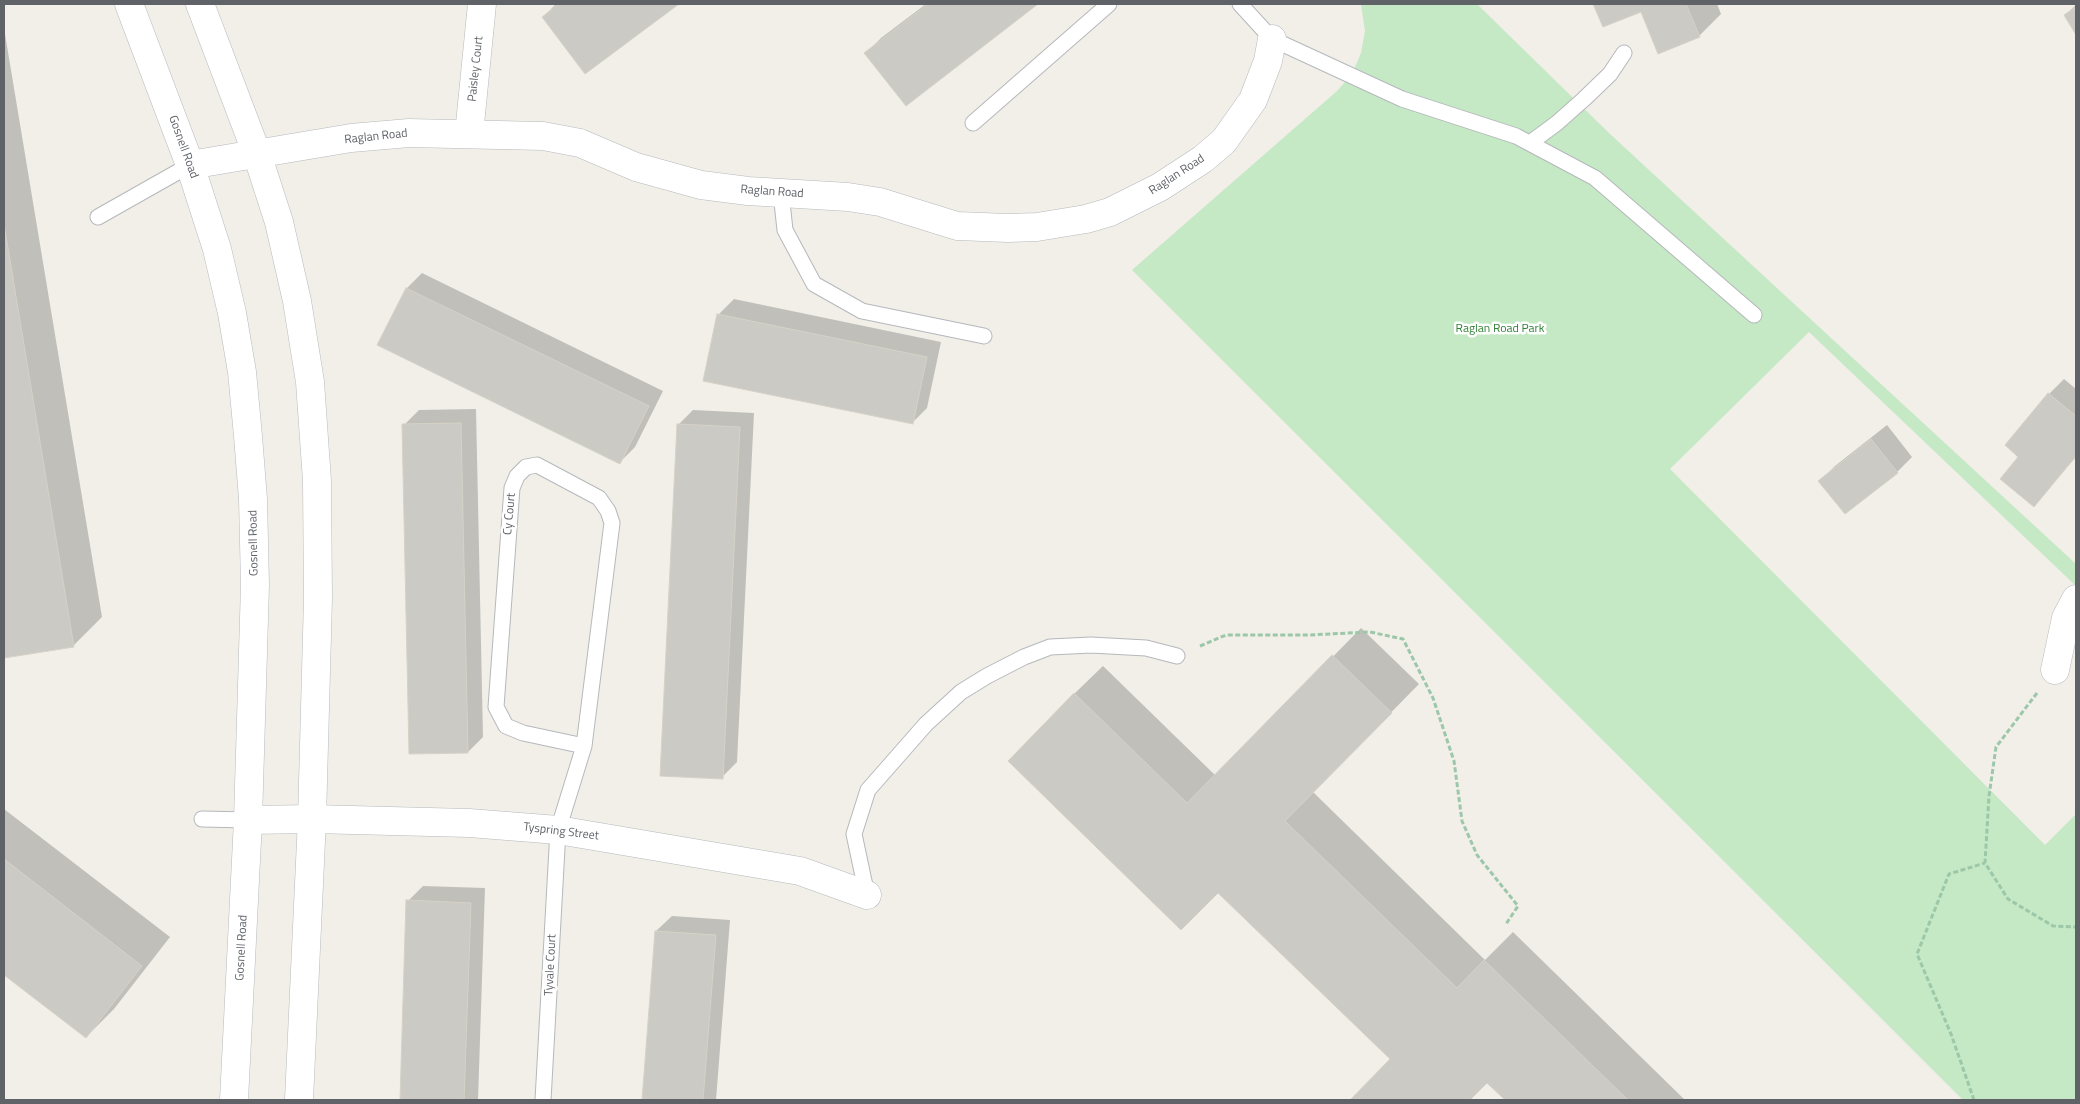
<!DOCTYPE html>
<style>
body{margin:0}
#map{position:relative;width:2080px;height:1104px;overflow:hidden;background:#f1efe8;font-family:"Titillium Web",sans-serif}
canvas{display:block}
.frame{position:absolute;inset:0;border:5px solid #5f6368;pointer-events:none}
</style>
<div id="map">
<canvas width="2080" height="1104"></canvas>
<div class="frame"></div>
</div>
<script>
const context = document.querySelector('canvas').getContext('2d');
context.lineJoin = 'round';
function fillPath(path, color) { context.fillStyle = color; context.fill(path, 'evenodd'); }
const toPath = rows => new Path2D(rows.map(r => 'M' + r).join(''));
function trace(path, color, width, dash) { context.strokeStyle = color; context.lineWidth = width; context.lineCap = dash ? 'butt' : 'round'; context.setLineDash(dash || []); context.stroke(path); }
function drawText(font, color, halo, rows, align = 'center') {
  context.font = font + ' "Titillium Web",sans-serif'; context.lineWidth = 5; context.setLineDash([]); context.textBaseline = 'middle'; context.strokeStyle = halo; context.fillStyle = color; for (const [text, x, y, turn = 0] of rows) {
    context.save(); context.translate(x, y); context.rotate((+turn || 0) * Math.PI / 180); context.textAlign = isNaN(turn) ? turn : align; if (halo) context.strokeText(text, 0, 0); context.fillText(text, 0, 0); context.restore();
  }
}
fillPath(toPath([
 [1361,4,1477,4,1610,134,2076,564,2076,586,1809,332,1670,469,2045,845,2076,814,2076,1100,1963,1100,1132,270,1337,91,1352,74,1361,53,1365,31]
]), '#c5e8c5');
fillPath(toPath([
 [556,4,677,4,586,73,543,17],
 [926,4,1036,4,906,104,866,53,881,38],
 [1595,4,1717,4,1721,14,1699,36,1641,11,1604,26],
 [2076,5,2076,33,2065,15],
 [4,28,102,617,73,646,4,657],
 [422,273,663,391,635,447,620,462,379,345,407,288],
 [734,299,941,342,927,408,912,423,719,314],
 [2064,379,2076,389,2076,457,2034,505,2020,456,2049,394],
 [476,409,483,737,468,752,404,425,419,410],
 [693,410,754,413,737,762,722,777,678,425],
 [1887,425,1912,457,1897,472,1820,481,1835,466],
 [1361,628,1419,684,1313,792,1485,960,1513,932,1685,1100,1507,1100,1488,1081,1469,1100,1351,1100,1392,1059,1074,694,1103,666,1216,776],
 [4,809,170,937,114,1009,86,1037,4,974],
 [423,886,485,888,478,1100,401,1100,408,901],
 [672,916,730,920,716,1100,643,1100,656,931]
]), '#0003');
const building = toPath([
 [559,4,679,4,585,74,542,17,559,4],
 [928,4,1038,4,906,106,864,53,928,4],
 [1593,4,1686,4,1700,37,1658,54,1641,12,1603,27,1593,4],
 [2076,7,2076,35,2064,15,2076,7],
 [4,224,74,647,4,658,4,224],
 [406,288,649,406,620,464,377,345,406,288],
 [717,314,927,357,913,424,703,381,717,314],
 [2048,393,2076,416,2076,456,2034,507,2000,479,2018,457,2005,445,2048,393],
 [461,423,468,753,409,754,402,424,461,423],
 [677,424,740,427,723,779,660,776,677,424],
 [1871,439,1898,473,1845,514,1818,481,1871,439],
 [1332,655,1392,713,1285,821,1457,988,1484,960,1628,1100,1505,1100,1487,1083,1470,1100,1350,1100,1390,1059,1218,893,1181,930,1008,761,1074,693,1187,803,1332,655],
 [4,859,142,966,86,1038,4,975,4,859],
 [406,900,471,903,464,1100,400,1100,406,900],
 [655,931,716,935,703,1100,642,1100,655,931]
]);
fillPath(building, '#cccac5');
trace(building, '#d6d1c6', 1);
const lane = toPath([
 [1240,4,1272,39,1402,99,1516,136,1595,178,1754,315],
 [973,123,1109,4],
 [1530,143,1557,123,1584,99,1610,74,1624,53],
 [781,193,785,230,814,284,862,311,984,336],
 [98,217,190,165],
 [202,819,248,820],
 [867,895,854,834,868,790,926,724,961,692,987,676,1024,657,1050,647,1091,645,1146,648,1177,656],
 [543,1100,558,830,584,746,612,523,608,511,599,498,537,465,526,467,517,476,512,488,496,707,506,726,523,733,584,746]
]);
const street = toPath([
 [469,134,482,4],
 [190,165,351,138,409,133,543,136,580,143,636,167,701,185,748,191,848,197,880,202,957,226,1008,228,1037,227,1086,219,1110,212,1160,187,1203,159,1224,141,1253,100,1268,61,1272,39],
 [2055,670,2066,618,2076,599],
 [248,820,312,819,469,823,558,830,800,871,867,895]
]);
const secondary = toPath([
 [129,4,190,165,217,249,232,313,242,372,248,436,253,499,255,585,248,820,234,1100],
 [200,4,257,154,279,222,297,301,310,382,317,481,318,598,312,819,299,1100]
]);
trace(lane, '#b5b8bc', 17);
trace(street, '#b5b8bc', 29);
trace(secondary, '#b6babf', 29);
trace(toPath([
 [1200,646,1226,635,1309,635,1370,632,1403,639,1433,698,1454,761,1462,821,1477,855,1518,906,1506,924],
 [2037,693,1996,747,1989,796,1985,863,2008,899,2053,926,2076,927],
 [1974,1100,1951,1034,1917,954,1949,874,1985,863]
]), '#9cc7a9', 3, [5, 2.5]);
trace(lane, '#fff', 15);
trace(street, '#fff', 28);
trace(secondary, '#fff', 28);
drawText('12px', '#5f6368', '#fff', [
 ["Paisley Court",476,69,-84],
 ["Raglan Road",376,137,-6],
 ["Gosnell Road",183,147,70],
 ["Raglan Road",1177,175,-33],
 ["Raglan Road",772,192,4],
 ["Cy Court",510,514,-85],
 ["Gosnell Road",254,543,-91],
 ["Tyspring Street",561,832,7],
 ["Gosnell Road",242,948,-87],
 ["Tyvale Court",551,965,-87]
]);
drawText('12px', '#348238', '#fff', [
 ["Raglan Road Park",1500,329]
]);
</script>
